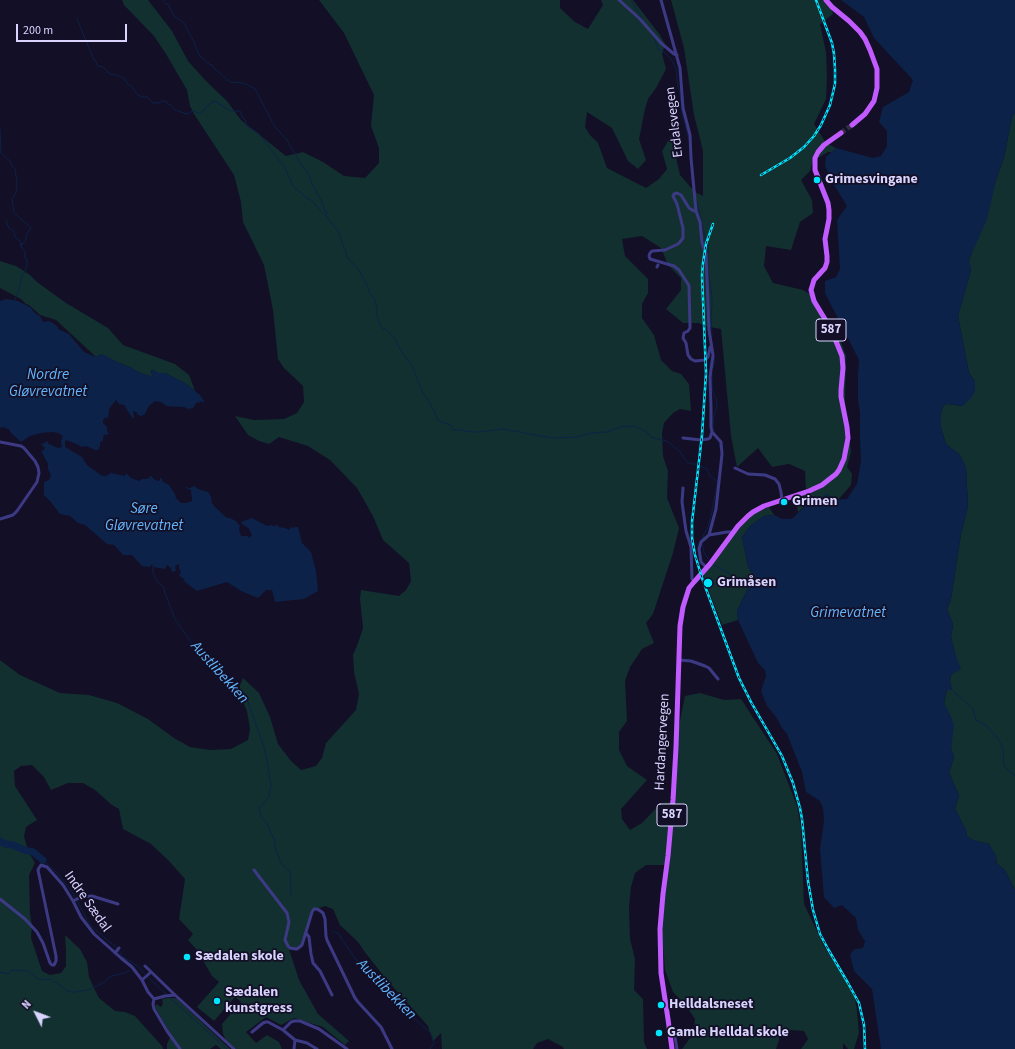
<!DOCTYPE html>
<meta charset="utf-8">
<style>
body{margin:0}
#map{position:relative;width:1015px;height:1049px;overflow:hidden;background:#130f26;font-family:"Source Sans 3",sans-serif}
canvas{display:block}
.north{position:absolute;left:16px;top:993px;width:40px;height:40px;-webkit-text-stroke:3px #130f26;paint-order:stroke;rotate:312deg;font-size:11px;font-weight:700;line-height:16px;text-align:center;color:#d9d4ff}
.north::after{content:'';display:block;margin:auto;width:14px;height:18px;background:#d9d4ff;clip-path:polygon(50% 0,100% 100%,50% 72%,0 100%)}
.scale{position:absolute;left:16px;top:24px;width:111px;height:18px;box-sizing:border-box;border:2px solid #d9d4ff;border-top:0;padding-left:5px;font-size:12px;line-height:14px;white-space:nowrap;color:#d9d4ff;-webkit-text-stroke:3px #130f26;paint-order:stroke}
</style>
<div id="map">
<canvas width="1015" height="1049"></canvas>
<div class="north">N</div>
<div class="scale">200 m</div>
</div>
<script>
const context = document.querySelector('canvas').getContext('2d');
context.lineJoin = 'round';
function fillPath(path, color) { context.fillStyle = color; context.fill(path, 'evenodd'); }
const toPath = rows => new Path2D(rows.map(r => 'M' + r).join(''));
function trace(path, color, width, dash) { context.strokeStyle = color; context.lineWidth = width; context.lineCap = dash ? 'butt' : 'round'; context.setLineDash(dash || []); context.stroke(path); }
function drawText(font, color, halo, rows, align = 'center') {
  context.font = font + ' "Source Sans 3",sans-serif'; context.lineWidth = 3.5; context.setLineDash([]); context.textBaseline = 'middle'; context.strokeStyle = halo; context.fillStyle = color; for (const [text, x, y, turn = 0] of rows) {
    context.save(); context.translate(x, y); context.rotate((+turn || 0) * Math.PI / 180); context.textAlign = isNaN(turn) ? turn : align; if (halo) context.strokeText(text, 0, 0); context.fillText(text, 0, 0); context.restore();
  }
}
fillPath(toPath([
 [122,0,148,0,172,31,188,61,205,80,227,101,241,120,286,156,303,152,323,162,344,176,365,178,379,163,379,148,371,126,374,95,344,33,319,0,560,0,560,8,575,22,588,29,603,5,601,0,633,0,660,35,665,44,662,54,666,69,656,88,648,99,645,109,639,139,646,160,638,169,628,161,612,128,587,112,585,127,590,135,598,143,607,168,646,188,659,179,667,169,662,151,671,136,680,175,695,192,703,196,703,151,694,115,684,48,671,0,829,0,833,14,820,24,826,52,827,77,826,99,814,124,826,143,836,148,832,152,828,152,813,161,810,171,801,180,812,200,813,213,800,222,791,250,766,246,764,266,773,283,803,290,813,296,841,342,846,356,845,402,851,452,847,467,852,474,851,485,838,500,807,504,798,512,795,494,806,491,805,471,789,464,772,467,758,448,737,467,731,436,721,329,709,327,698,323,683,323,666,309,681,290,681,278,668,265,661,248,642,236,622,239,625,256,648,279,648,293,642,304,642,318,654,335,661,360,672,371,681,374,689,384,691,411,680,409,673,413,664,423,662,433,663,456,668,471,667,498,679,528,673,553,653,614,646,623,654,643,642,649,630,667,625,681,627,721,619,732,619,750,627,766,647,780,621,809,622,819,630,830,642,823,661,803,673,802,678,760,679,726,685,696,700,693,724,700,741,699,777,754,797,806,801,828,804,904,826,950,854,992,857,1011,859,1033,854,1049,848,1049,843,1043,843,1049,801,1049,808,1039,804,1031,790,1030,780,1037,776,1049,682,1049,694,1033,695,1019,687,1007,673,992,665,970,664,956,661,936,666,865,646,865,635,873,631,887,629,908,630,939,635,959,634,990,643,999,644,1042,647,1049,564,1049,563,1047,548,1039,537,1043,533,1049,442,1049,441,1033,433,1041,428,1026,386,979,364,951,358,942,340,925,333,909,325,906,314,910,301,946,295,951,289,949,299,980,318,1014,349,1041,345,1045,323,1027,294,1018,281,1025,266,1017,246,1032,256,1043,267,1035,279,1042,282,1049,236,1049,227,1042,223,1034,222,1024,241,1002,235,997,214,1021,197,1007,219,982,212,976,197,950,188,940,193,934,179,919,185,879,169,861,151,844,123,829,119,809,112,805,95,790,83,783,68,783,51,790,44,777,32,765,21,766,14,771,15,786,37,820,26,827,24,836,28,851,35,863,29,875,30,914,32,925,31,938,42,971,50,975,61,973,66,966,66,951,65,935,80,949,87,962,89,977,94,988,99,998,115,1011,125,1012,135,1016,162,1046,163,1049,0,1049,0,660,20,675,60,693,89,695,117,703,148,719,174,738,190,747,210,750,231,749,248,740,250,729,247,711,238,690,243,678,259,693,270,717,278,744,291,761,301,770,316,766,322,758,326,743,356,710,359,694,354,672,353,655,358,643,363,628,360,599,361,590,399,596,406,590,411,581,409,563,383,540,373,516,357,488,330,460,308,446,279,437,269,444,259,441,248,435,235,416,254,420,284,419,297,413,304,402,303,386,284,368,278,359,273,310,264,265,243,222,241,202,234,175,194,114,190,106,187,90,166,54,154,36,124,5],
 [1015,113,1015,890,1005,870,997,864,996,856,989,844,973,840,967,836,966,830,955,809,959,795,949,773,954,757,951,748,952,720,944,703,947,690,952,690,950,682,951,675,954,672,955,653,951,637,953,624,947,609,951,599,961,534,968,507,966,468,960,455,946,444,941,428,941,414,943,406,947,404,963,406,975,381,969,373,958,316,971,270,969,261,996,180,1004,158,1012,117],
 [0,261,16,266,30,275,37,282,66,303,108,328,123,345,175,364,189,375,195,391,185,383,165,373,158,373,153,370,151,371,153,378,150,376,140,373,132,368,119,363,101,354,96,357,56,320,40,315,29,305,26,304,21,299,0,288],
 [769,507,774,515,764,516,750,526,742,537,748,567,755,577,753,582,750,584,737,611,738,620,722,625,703,575,744,522,755,513],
 [168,998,174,998,177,999,230,1049,221,1049,216,1045,210,1049,167,1049,167,1044,171,1035,155,1007,156,1004,161,1007,163,1004,162,999]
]), '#12302f');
fillPath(toPath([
 [841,0,1015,0,1015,113,1012,117,1004,158,996,180,987,219,969,260,971,270,958,316,969,373,975,381,975,392,971,398,963,406,948,404,943,406,941,414,941,428,946,444,960,455,966,468,968,507,961,534,951,599,947,609,953,624,951,637,955,653,961,669,951,675,950,682,952,690,947,690,944,702,952,720,954,725,951,748,954,757,949,773,959,795,955,809,966,830,967,836,973,840,989,844,996,856,997,864,1005,870,1015,890,1015,1049,881,1049,872,989,854,971,850,954,855,949,863,948,865,941,858,930,856,918,842,905,834,908,824,897,820,849,824,821,823,808,820,801,806,792,802,772,787,734,782,728,776,717,767,706,761,691,766,676,765,670,758,663,738,620,737,611,750,584,753,582,755,577,748,567,742,537,750,526,764,516,774,515,782,519,792,519,807,504,827,494,835,500,847,499,857,484,861,461,860,439,860,413,858,400,858,375,859,360,825,293,825,281,836,277,840,269,837,220,847,206,834,185,825,166,826,157,836,148,873,158,881,156,887,146,887,131,879,122,883,107,909,92,913,80,874,38,864,17],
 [6,299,18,301,30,307,35,313,40,316,43,322,49,321,53,323,58,327,58,329,69,334,84,352,96,357,101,354,119,363,132,368,140,373,150,376,153,378,151,373,153,370,158,373,165,373,185,383,200,395,204,401,204,403,201,401,199,403,197,402,193,408,188,409,184,407,166,406,161,402,155,401,148,407,145,414,142,416,138,415,136,412,133,411,134,416,133,419,124,405,119,404,116,400,109,409,108,419,106,417,103,420,103,423,107,427,107,431,109,434,104,435,103,438,103,441,100,442,100,446,98,450,95,450,86,446,81,447,79,445,66,440,65,442,65,447,82,457,87,465,102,476,106,476,111,473,125,476,126,473,131,478,139,481,142,479,147,479,151,476,155,480,158,481,160,480,160,478,161,478,163,482,169,485,175,494,176,498,181,503,186,503,192,501,191,490,186,488,186,487,190,488,194,486,198,489,208,492,209,493,210,496,211,496,212,503,215,507,227,518,230,518,236,521,240,526,239,529,241,536,248,536,249,538,252,535,249,529,246,526,243,525,241,522,252,518,267,526,271,525,273,526,277,525,279,527,285,528,289,530,291,527,294,528,295,527,298,527,302,543,311,552,316,571,318,591,304,599,275,602,272,590,266,590,258,598,241,591,227,582,197,591,185,582,183,578,179,576,181,572,179,568,179,564,175,566,176,571,172,572,171,568,167,565,165,569,153,567,154,565,151,565,150,567,142,566,132,555,123,555,114,545,107,544,85,525,78,523,70,516,60,514,50,501,44,495,44,482,49,480,51,475,48,469,48,464,41,451,43,451,45,448,41,444,42,443,43,444,47,441,49,444,58,448,62,447,61,441,63,436,58,433,52,432,41,433,30,436,21,442,10,432,10,430,3,427,0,428,0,301]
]), '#0c2248');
trace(toPath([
 [163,0,166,4,168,4,174,16,184,23,194,42,195,45,199,55,202,58,209,64,212,65,214,68,230,82,243,83,252,87,255,89,275,127,279,131,285,138,287,139,290,146,293,150,300,163,308,173,312,184,321,200,325,211,327,212,326,216,338,231,344,248,346,251,346,256,359,270,368,287,369,292,375,300,377,310,377,316,380,325,382,328,385,329,394,337,401,351,412,366,422,391,431,405,438,420,452,426,453,430,464,430,466,432,471,431,473,432,480,432,503,429,552,438,578,437,590,433,607,432,620,427,634,426,647,432,651,437,657,439,667,441,680,452,687,462,692,464,697,464],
 [631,0,643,20],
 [77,19,94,60,95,60,98,66,103,67,110,74,117,75,125,79,128,84,131,86,138,95,142,97,147,97,153,103,158,103,163,101,166,101,167,103,172,106,175,110,187,114,193,111,198,113,202,112,208,105,214,101,231,111,240,111,241,113,242,117,246,121,246,125,259,134,285,168,293,186,307,198,310,199,326,216],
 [652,35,655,39,658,49,664,52,671,59,676,68,677,72,677,82,680,93,682,112,689,140],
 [0,129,1,153,10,161,12,166,15,169,17,182,16,193,12,199,14,213,31,228,26,235,26,240,25,242,23,244,22,243,21,247],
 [697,202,703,228,705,238,708,245,708,270,712,297,712,307,711,314,712,337],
 [6,220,8,226,10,229,14,231,15,237,20,241,21,247,25,252,25,258,27,259,27,264,25,272,21,277,21,283,15,300],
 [713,368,715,360,714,356],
 [712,373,712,389,717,402,717,406,714,416,713,428,715,433],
 [719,442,720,449],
 [700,466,707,469,710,476,717,481],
 [702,540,704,534,708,527,711,516,718,480],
 [702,543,704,552,709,560],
 [712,564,730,574,750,584],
 [153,565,153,573,158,583,163,586,165,593,175,619,193,645,238,688,247,699,265,750,271,785,269,797,259,808,261,817,266,822,275,841,275,848,281,863,290,872,291,893,290,897],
 [952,690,973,709,976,720,987,726,998,739,1003,748,1004,766,1015,776],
 [43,860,57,873,73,893,87,920,92,927,116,947,123,957,138,966,145,974],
 [333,931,339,934,342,940,363,969,406,1014,416,1020,431,1033,434,1043,430,1049],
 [0,972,9,974,12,970,28,971,38,979,41,979,44,980,50,979,52,980],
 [148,977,167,995],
 [55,982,68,991,71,992,76,992,80,991,88,990,97,986,104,982,111,976,125,973,130,970],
 [169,997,227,1049]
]), '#0c2248', 1);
trace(toPath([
 [0,841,5,844,13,845,24,850,33,852,43,860]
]), '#0c2248', 7);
trace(toPath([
 [841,133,852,125]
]), '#312d47', 5, [5, 2.5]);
trace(toPath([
 [619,0,640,19,661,43,674,54,677,55],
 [661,0,680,68,683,108,690,135,691,158,696,211,700,222,702,243,706,254,709,330,713,355,710,377,711,408,711,427,712,432,721,442,722,454,716,509,709,535],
 [696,211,694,211,689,208,681,195,677,193,674,194,673,196,677,204,683,228,683,238,680,242,678,244,665,250,652,251,650,253,649,256,650,259,674,266,679,270,688,284,689,286,690,328,688,331,684,333,683,338,686,343,688,355,691,359,695,361,705,360,708,357,710,348,711,346],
 [657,267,658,265],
 [683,438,701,440,708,439,710,438,712,432],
 [0,442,21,446,24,448,35,461,38,467,39,473,37,482,17,511,13,515,0,519],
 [735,468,748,474,765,475,775,479,779,484,781,492,782,500],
 [683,488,682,502,686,531,691,547,692,579,694,582],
 [707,568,701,562,699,549,701,542,709,535,727,532,731,532,733,533],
 [679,660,691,661,705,666,709,668,718,679],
 [254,870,287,913,289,922,285,940,288,946,290,948,297,949,302,945,312,912,314,909,316,909,319,910,323,913,325,919,326,936,327,940,355,998,358,1002,381,1027,392,1049],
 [0,899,25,919,37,932,43,943,50,963,52,965,54,965,56,961,56,956,38,870,39,868,41,865,47,867,63,885,73,901,81,917,94,934,121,958,132,967,142,980,148,992,154,999],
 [73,901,81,897,92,896,118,904],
 [306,933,309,937,311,954,313,963,320,971,332,995],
 [115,953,119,948],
 [145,966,175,995,234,1049],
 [142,980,151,972],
 [154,999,153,1004,154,1009,167,1031,180,1049],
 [154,999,165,996,175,995],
 [283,1030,291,1022,294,1021,300,1021,319,1029,347,1049],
 [252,1032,263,1023,266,1022,268,1022,283,1030,295,1040,307,1043,317,1049],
 [675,1037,677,1049],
 [294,1049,295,1040]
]), '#3d3a85', 3);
trace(toPath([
 [826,0,832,7,849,21,860,32,865,39,870,50,877,69,877,88,874,101,865,114,852,125],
 [672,1049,668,1019,661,973,660,929,663,894,668,856,673,800,676,748,680,626,683,607,689,588,694,582,710,564,738,526,748,516,753,512,764,506,809,491,822,485,836,474,839,470,844,459,848,438,847,427,841,397,841,390,843,368,842,356,831,329,814,301,811,290,814,280,825,268,827,262,827,256,825,239,829,219,829,210,828,203,815,170,815,158,818,152,824,145,841,133]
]), '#c25bff', 5);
const rail = toPath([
 [761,175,790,158,804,147,814,136,821,125,830,105,835,84,835,69,834,54,832,43,816,0],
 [713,224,706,244,703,263,702,275,706,373,702,435,692,522,692,538,695,555,702,578,739,678,751,702,782,756,793,783,800,808,802,819,808,881,813,910,820,934,828,949,848,983,859,1003,864,1025,865,1049]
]);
trace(rail, '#00e5ff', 2.5);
trace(rail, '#130f26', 1, [3]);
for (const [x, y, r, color] of [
 [817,180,4,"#00e5ff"],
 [784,502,4,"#00e5ff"],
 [708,583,5,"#00e5ff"],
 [187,957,4,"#00e5ff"],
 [217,1001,4,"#00e5ff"],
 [661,1005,4,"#00e5ff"],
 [659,1033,4,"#00e5ff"]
]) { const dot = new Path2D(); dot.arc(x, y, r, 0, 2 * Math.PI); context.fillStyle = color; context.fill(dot); trace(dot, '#130f26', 1.5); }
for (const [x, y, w] of [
 [831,330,30],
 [672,815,30]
]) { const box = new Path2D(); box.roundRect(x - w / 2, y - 11, w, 22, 3); context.fillStyle = '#130f26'; context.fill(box); trace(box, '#d9d4ff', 1); }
drawText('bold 13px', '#d9d4ff', null, [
 ["587",831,330],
 ["587",672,815]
]);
drawText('14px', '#d9d4ff', '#130f26', [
 ["Erdalsvegen",675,122,-97],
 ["Hardangervegen",663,742,-87],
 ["Indre Sædal",87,902,55]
]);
drawText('bold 14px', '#d9d4ff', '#130f26', [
 ["Grimesvingane",825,180],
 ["Grimen",792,502],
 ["Grimåsen",717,583],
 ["Sædalen skole",195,957],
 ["Sædalen",225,993],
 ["kunstgress",225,1009],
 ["Helldalsneset",669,1005],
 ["Gamle Helldal skole",667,1033]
], 'left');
drawText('italic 15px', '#62b6ff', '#130f26', [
 ["Nordre",48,376],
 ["Gløvrevatnet",48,393],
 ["Søre",144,510],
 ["Gløvrevatnet",144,527],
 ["Grimevatnet",848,614],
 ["Austlibekken",219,673,48],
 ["Austlibekken",386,990,46]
]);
</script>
